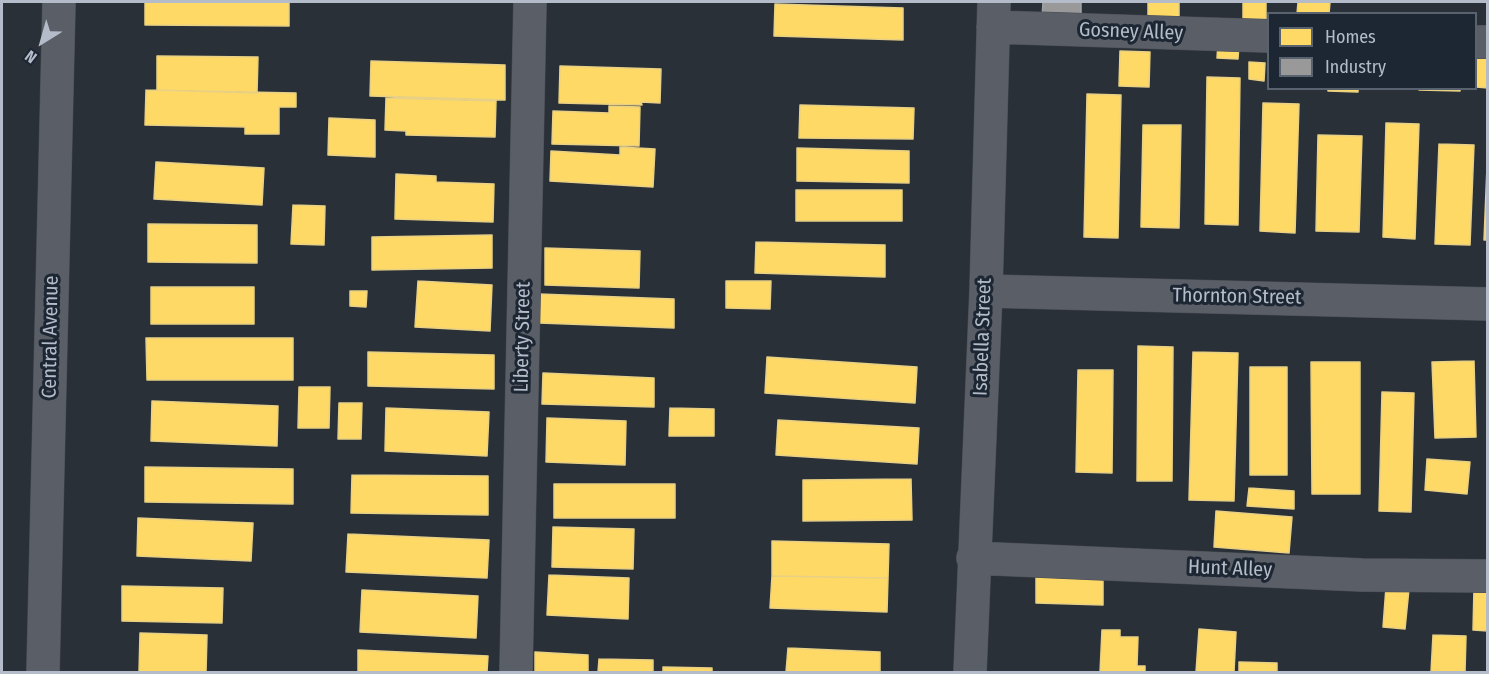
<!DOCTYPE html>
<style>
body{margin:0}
#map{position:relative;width:1489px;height:674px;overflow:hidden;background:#2a3038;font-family:"Fira Sans Condensed",sans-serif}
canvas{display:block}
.frame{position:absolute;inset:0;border:3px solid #b4bcc9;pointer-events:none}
.legend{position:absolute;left:1267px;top:12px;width:210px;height:78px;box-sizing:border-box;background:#1d2633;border:2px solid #59626f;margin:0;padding:8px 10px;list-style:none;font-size:18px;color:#b4bcc9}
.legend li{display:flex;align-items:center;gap:12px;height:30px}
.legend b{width:30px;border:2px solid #59626f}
.north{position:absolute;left:12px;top:12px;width:60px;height:60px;-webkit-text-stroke:4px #1d2633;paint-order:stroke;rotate:217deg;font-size:16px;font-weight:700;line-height:24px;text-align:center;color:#b4bcc9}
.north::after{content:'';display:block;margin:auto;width:21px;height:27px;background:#b4bcc9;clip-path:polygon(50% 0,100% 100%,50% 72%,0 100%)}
</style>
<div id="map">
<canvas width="1489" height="674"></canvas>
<div class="frame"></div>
<ul class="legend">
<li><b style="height:16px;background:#ffd966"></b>Homes</li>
<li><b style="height:16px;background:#999"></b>Industry</li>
</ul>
<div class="north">N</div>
</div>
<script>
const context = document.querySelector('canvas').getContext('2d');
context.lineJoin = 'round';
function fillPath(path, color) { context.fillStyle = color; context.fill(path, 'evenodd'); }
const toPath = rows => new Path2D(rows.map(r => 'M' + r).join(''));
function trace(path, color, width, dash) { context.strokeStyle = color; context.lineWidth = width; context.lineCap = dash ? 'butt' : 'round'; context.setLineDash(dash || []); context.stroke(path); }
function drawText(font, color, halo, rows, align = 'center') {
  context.font = font + ' "Fira Sans Condensed",sans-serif'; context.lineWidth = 6; context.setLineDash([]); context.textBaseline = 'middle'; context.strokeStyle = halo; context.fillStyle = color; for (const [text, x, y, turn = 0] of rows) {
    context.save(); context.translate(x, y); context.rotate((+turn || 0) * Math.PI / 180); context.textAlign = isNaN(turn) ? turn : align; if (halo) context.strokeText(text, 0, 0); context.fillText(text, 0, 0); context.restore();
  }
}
const homes = toPath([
 [145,2,289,2,289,26,145,25,145,2],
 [1148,2,1179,2,1179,17,1148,16,1148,2],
 [1243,2,1266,2,1266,19,1243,19,1243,2],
 [1298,2,1330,2,1329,14,1297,14,1298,2],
 [775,4,903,8,903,40,774,36,775,4],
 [1218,43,1239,44,1238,59,1217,58,1218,43],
 [1120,51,1150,52,1149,87,1119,86,1120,51],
 [1477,55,1488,56,1488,88,1476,87,1477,55],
 [157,56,258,57,257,93,157,90,157,56],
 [371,61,505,65,505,100,370,96,371,61],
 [1249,62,1265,63,1264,81,1249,79,1249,62],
 [560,66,661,69,660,103,641,102,642,105,559,103,560,66],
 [1207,77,1240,78,1238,225,1205,224,1207,77],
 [1328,88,1358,88,1358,92,1328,91,1328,88],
 [1419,88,1460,88,1460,91,1419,90,1419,88],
 [146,90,296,93,296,107,279,107,279,134,245,134,245,127,145,125,146,90],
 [1087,94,1121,95,1118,238,1084,237,1087,94],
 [386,98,496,101,495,137,406,135,406,131,385,130,386,98],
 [1263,103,1299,104,1295,233,1260,231,1263,103],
 [800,105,914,108,913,139,799,138,800,105],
 [609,106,640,107,639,146,552,144,553,111,609,113,609,106],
 [329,118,375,120,375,157,328,155,329,118],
 [1386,123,1419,124,1415,239,1383,237,1386,123],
 [1143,125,1181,125,1179,228,1141,227,1143,125],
 [1318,135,1362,136,1359,232,1316,231,1318,135],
 [1488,142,1488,240,1484,240,1488,142],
 [1439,144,1474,145,1470,245,1435,244,1439,144],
 [620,147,655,149,653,187,550,181,551,151,620,155,620,147],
 [797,148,909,151,909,183,797,181,797,148],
 [156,162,264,168,262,205,154,199,156,162],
 [396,174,436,176,436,182,494,184,493,222,395,219,396,174],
 [796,190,902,190,902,221,796,221,796,190],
 [293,205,325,206,324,245,291,244,293,205],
 [148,224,257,225,257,263,148,262,148,224],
 [492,235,492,268,372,270,372,237,492,235],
 [756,242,885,245,885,277,755,273,756,242],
 [545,248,640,251,639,288,545,285,545,248],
 [418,281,492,285,490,331,415,327,418,281],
 [726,281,771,281,770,309,726,308,726,281],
 [151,287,254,287,254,324,151,324,151,287],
 [350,291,367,291,366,307,350,306,350,291],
 [539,294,674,299,674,328,539,323,539,294],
 [146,338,293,338,293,380,147,380,146,338],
 [1138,346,1173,347,1172,481,1137,481,1138,346],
 [368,352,494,355,494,389,368,386,368,352],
 [1193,352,1238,353,1234,501,1189,500,1193,352],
 [767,357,917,367,915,403,765,393,767,357],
 [1474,361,1476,437,1435,438,1432,362,1474,361],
 [1311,362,1360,362,1360,494,1312,494,1311,362],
 [1250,367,1287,367,1287,475,1250,475,1250,367],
 [1078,370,1113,370,1112,473,1076,472,1078,370],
 [543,373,654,378,654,407,542,404,543,373],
 [299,387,330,387,329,428,298,428,299,387],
 [1382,392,1414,393,1411,512,1379,511,1382,392],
 [152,401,278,406,277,446,151,441,152,401],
 [339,403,362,403,361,439,338,439,339,403],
 [386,408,489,412,487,456,385,451,386,408],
 [670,408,714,409,714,436,669,436,670,408],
 [547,418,626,421,625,465,546,462,547,418],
 [778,420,919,428,917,464,776,455,778,420],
 [1427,459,1470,462,1467,494,1425,490,1427,459],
 [145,467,293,469,293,504,145,502,145,467],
 [352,475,488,476,488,515,351,513,352,475],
 [911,479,912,520,803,521,803,480,911,479],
 [554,484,675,484,675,518,554,518,554,484],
 [1249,488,1294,491,1294,509,1247,506,1249,488],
 [1216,511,1292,517,1289,553,1214,547,1216,511],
 [138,518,253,523,251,561,137,556,138,518],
 [553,527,634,529,633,569,552,567,553,527],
 [348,534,489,540,487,578,346,572,348,534],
 [772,541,889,544,888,578,772,576,772,541],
 [1036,570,1103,571,1103,605,1036,603,1036,570],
 [549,575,629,578,628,619,547,615,549,575],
 [772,576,888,578,887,612,770,608,772,576],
 [122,586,223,588,222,623,122,621,122,586],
 [1386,587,1409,589,1405,629,1383,627,1386,587],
 [1474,588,1488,589,1488,631,1473,630,1474,588],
 [362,590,478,596,476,638,360,632,362,590],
 [1199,629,1236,632,1234,672,1196,672,1199,629],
 [1102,630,1120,630,1120,637,1138,637,1137,666,1145,666,1145,672,1100,672,1102,630],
 [140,633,207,635,206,672,139,672,140,633],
 [1433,635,1466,636,1465,672,1431,672,1433,635],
 [788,648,880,652,880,672,786,672,788,648],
 [358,650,488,656,487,672,358,672,358,650],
 [535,652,588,655,588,672,535,672,535,652],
 [599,659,653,660,653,672,598,672,599,659],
 [1239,662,1277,663,1277,672,1239,672,1239,662],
 [663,667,712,668,712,672,663,672,663,667]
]);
fillPath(homes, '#ffd966');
trace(homes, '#e8d084', 1.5);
const industry = toPath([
 [1043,2,1081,2,1081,20,1042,19,1043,2]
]);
fillPath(industry, '#999');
trace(industry, '#a1a4a7', 1.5);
const minor = toPath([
 [993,27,1268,36],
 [1476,42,1488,42],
 [986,291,1488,304],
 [973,558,1362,575,1488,576],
 [43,672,59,2],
 [516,672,530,2],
 [970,672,986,291,994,2]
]);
trace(minor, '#484c53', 34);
trace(minor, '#5a5e66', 33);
drawText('20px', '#b4bcc9', '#1d2633', [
 ["Gosney Alley",1131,32,2],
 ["Thornton Street",1237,297,1],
 ["Central Avenue",51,337,-89],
 ["Liberty Street",523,337,-89],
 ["Isabella Street",983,337,-88],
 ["Hunt Alley",1230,569,2]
]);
</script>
